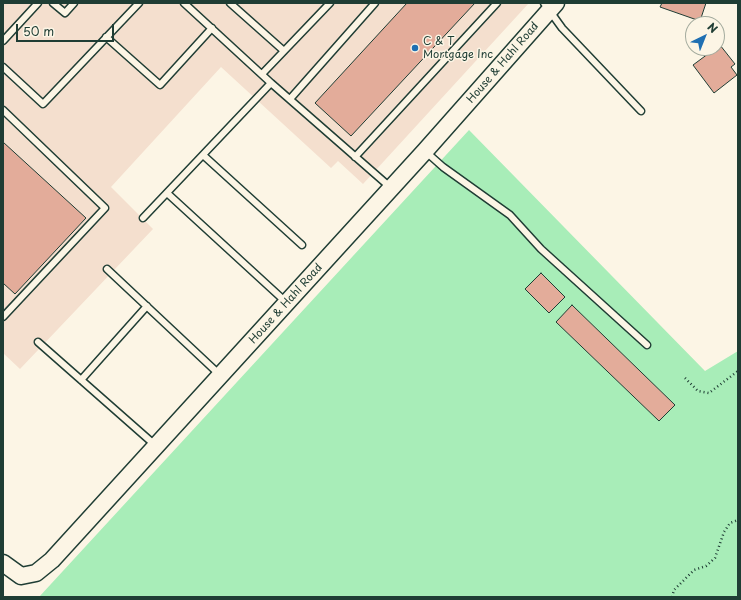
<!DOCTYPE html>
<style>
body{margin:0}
#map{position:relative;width:741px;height:600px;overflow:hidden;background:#fcf5e5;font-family:"Playpen Sans",sans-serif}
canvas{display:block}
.frame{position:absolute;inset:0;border:4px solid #1f3d34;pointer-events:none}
.north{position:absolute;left:685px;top:16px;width:40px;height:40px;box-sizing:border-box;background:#fcf5e5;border:1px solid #a4ab9e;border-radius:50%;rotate:43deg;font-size:11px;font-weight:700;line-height:16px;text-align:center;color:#1f3d34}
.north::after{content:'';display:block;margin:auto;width:14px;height:18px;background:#1f6fb2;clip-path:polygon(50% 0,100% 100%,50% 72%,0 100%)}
.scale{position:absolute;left:16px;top:24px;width:98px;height:18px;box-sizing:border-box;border:2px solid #1f3d34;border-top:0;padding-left:5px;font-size:12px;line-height:14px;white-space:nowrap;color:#1f3d34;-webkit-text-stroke:3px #fcf5e5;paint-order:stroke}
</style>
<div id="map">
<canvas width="741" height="600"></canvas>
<div class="frame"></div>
<div class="north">N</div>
<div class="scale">50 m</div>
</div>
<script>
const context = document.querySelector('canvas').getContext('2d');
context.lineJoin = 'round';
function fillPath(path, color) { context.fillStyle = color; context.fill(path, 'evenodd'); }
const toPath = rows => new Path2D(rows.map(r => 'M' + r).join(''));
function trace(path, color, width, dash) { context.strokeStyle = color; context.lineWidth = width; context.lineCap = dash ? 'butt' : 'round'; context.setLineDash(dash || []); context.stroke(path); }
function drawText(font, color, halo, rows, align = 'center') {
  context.font = font + ' "Playpen Sans",sans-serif'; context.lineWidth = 3; context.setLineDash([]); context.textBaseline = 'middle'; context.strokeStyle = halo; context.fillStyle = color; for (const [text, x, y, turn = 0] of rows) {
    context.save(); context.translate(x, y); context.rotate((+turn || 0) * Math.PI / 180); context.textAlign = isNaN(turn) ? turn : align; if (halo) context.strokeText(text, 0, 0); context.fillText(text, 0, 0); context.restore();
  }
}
fillPath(toPath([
 [3,3,529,3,363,184,338,161,331,168,221,67,111,187,153,229,20,369,3,353]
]), '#f4dfce');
fillPath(toPath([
 [469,130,705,371,738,351,738,595,735,597,39,597]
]), '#a8edb8');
const building = toPath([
 [407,3,475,3,351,136,315,103,407,3],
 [662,3,706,3,700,21,660,7,662,3],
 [720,45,735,64,731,67,737,75,714,93,693,65,720,45],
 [3,142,86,218,15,294,3,283,3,142],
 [541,273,565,297,549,313,525,289,541,273],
 [572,305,675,405,659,421,556,322,572,305]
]);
fillPath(building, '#e3ac9a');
trace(building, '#1f3d34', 1);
const service = toPath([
 [53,3,65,13,74,3],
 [184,3,271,83,390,187],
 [230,3,284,51],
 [544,3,562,28,641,111],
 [106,37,160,85,212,28],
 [3,41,38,3],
 [3,67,43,104,139,3],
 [262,74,330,3],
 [290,99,375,3],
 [3,110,105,208,3,317],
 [425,151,443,167,510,215,541,249,647,345],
 [203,155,302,245],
 [355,157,497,3],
 [167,193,287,303],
 [143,218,271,83],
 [107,269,220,375],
 [38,342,155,445],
 [81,380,147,306]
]);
const tertiary = toPath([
 [3,563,21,576,36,573,52,560,425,151,556,3]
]);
trace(service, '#1f3d34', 9);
trace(tertiary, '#1f3d34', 19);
trace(toPath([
 [685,378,698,391,709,393,738,371],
 [672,597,674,590,694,570,706,566,715,558,724,532,730,523,738,520]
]), '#1f3d34', 2.5, [1, 3]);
trace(service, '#fcf5e5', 6);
trace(tertiary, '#fcf5e5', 16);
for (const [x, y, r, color] of [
 [415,48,4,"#1f6fb2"]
]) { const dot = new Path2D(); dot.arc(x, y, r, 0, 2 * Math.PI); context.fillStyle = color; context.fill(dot); trace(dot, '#fcf5e5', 1.5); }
drawText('11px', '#1f3d34', '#fcf5e5', [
 ["C & T",423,42],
 ["Mortgage Inc",423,55]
], 'left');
drawText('11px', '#1f3d34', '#fcf5e5', [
 ["House & Hahl Road",503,63,-49],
 ["House & Hahl Road",286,304,-48]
]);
</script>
